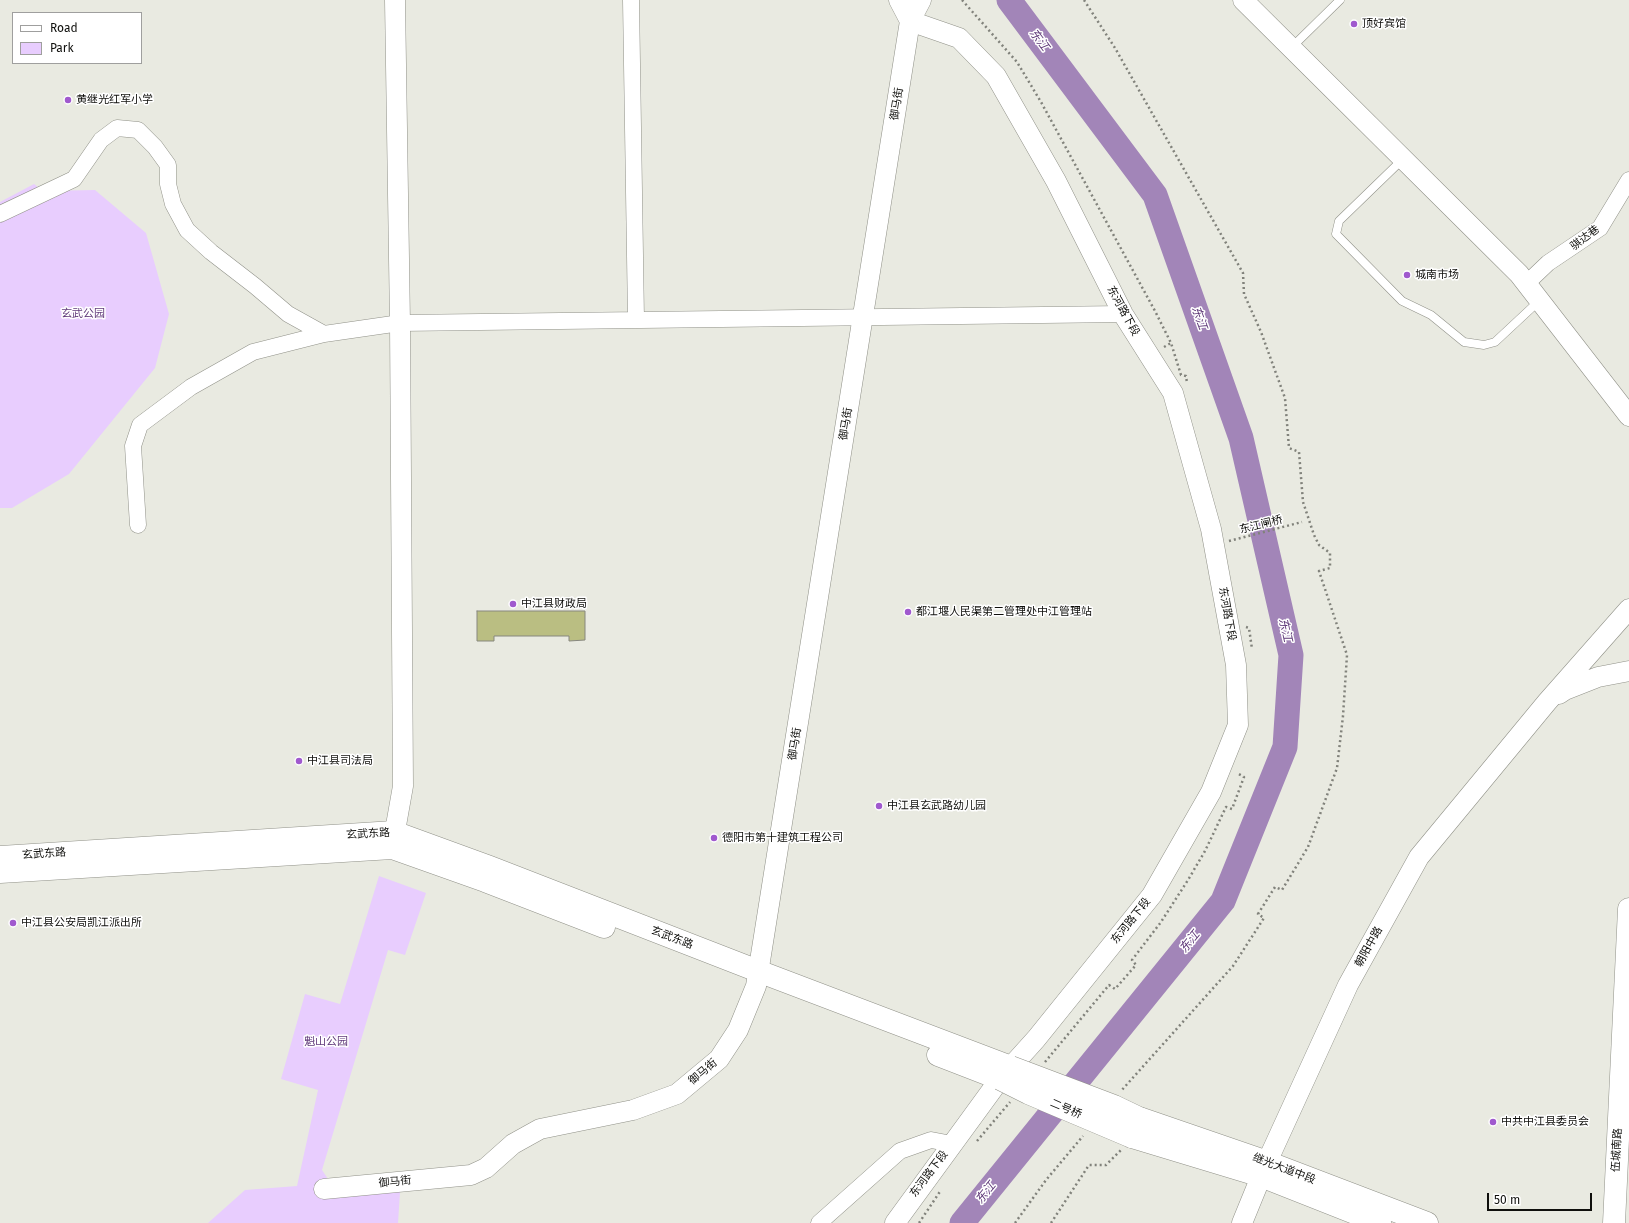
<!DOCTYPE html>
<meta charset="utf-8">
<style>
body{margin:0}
#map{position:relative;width:1629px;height:1223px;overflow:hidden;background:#e9eae1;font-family:"Fira Sans",sans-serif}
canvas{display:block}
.legend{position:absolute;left:12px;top:12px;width:130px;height:52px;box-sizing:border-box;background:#fff;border:1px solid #9f9f9e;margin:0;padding:5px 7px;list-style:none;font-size:12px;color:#0f0f0c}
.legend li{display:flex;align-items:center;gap:8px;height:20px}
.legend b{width:20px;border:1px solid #9f9f9e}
.scale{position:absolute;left:1487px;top:1193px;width:105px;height:18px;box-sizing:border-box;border:2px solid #0f0f0c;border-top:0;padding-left:5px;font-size:12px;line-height:14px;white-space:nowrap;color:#0f0f0c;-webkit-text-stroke:3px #fff;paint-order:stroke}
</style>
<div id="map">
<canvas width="1629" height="1223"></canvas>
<ul class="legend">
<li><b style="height:5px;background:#fff"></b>Road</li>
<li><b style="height:11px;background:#e8cdfe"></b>Park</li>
</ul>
<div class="scale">50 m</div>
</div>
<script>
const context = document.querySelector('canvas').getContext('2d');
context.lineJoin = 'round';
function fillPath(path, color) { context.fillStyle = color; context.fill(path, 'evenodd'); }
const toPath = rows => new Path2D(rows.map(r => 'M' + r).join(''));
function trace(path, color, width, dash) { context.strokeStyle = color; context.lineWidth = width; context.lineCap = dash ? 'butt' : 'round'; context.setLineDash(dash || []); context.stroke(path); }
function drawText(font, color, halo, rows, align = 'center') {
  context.font = font + ' "Fira Sans","Noto Sans SC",sans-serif'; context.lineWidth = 3; context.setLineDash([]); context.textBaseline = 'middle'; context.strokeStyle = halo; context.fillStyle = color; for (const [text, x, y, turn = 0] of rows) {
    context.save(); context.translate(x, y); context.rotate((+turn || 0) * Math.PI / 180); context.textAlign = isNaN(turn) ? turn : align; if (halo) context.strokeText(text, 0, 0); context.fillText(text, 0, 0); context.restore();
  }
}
fillPath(toPath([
 [34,184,43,191,95,190,146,233,169,314,155,368,69,474,12,508,0,508,0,202],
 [379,876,426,893,405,955,388,950,322,1170,328,1179,401,1177,398,1223,208,1223,245,1190,297,1186,318,1090,281,1079,305,994,340,1004]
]), '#e8cdfe');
trace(toPath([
 [962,1223,1223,901,1285,747,1291,655,1241,438,1155,195,1009,0]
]), '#a285b8', 25);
const building = toPath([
 [477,611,585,611,585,640,569,641,569,636,494,636,494,641,477,641,477,611]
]);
fillPath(building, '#babe82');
trace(building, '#87877f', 1);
const service = toPath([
 [1291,48,1340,0],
 [1403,159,1339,221,1336,234,1402,301,1431,315,1464,342,1484,345,1495,342,1539,301]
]);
const minor = toPath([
 [631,0,636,319],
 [0,214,74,179,101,140,117,128,138,130,155,147,168,165,168,184,173,204,187,230,211,252,255,286,288,314,324,334],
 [1527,283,1548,263,1600,228,1629,180],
 [138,525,133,446,140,425,191,387,253,352,324,334,400,323,1123,314],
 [819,1223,900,1151,931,1140,952,1144]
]);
const tertiary = toPath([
 [1243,0,1519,274,1629,416],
 [1559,694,1565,690,1598,677,1629,671],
 [392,848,403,786,400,323,395,0],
 [324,1189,471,1175,486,1168,513,1144,540,1129,633,1110,677,1094,719,1059,738,1030,756,986,910,21,921,0],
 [895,1223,1000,1079,1036,1039,1152,895,1211,792,1238,725,1236,665,1211,529,1173,393,1123,314,1056,181,996,76,959,38,910,21,899,0],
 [1242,1223,1267,1162,1348,985,1419,857,1547,702,1629,609]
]);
const secondary = toPath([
 [0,857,394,832,490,867,758,971,1011,1067],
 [0,872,392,848,485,881,604,927],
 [938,1055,1000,1079],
 [1139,1118,1267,1162,1427,1223],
 [1132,1137,1261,1176,1380,1223],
 [1614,1223,1629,909]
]);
trace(service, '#909188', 9);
trace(minor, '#909188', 17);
trace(tertiary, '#909188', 21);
trace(secondary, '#909188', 23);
trace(toPath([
 [962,0,1017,62,1041,102,1155,311,1171,343,1181,375,1186,376,1187,383],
 [1084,0,1115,48,1243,273,1244,294,1261,332,1285,398,1289,448,1299,452,1303,502,1314,535,1319,545,1330,553,1330,568,1319,571,1347,655,1343,716,1337,768,1308,847,1282,890,1275,887,1258,914,1264,918,1233,966,1121,1091],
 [1164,347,1171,343],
 [1229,541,1302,522],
 [1246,627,1249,628,1252,649],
 [1045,1062,1109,985,1115,989,1136,965,1132,960,1161,922,1188,880,1205,851,1226,807,1232,809,1244,777,1237,773],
 [977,1141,1010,1102],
 [919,1223,941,1190],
 [1015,1223,1046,1180,1083,1136],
 [1051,1223,1089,1165,1106,1165,1121,1150]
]), '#81827b', 2.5, [2, 3]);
trace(service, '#fff', 8);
trace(minor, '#fff', 16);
trace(tertiary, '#fff', 20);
trace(secondary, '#fff', 22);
const secondaryBridge = toPath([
 [1011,1067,1114,1106,1139,1118],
 [1000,1079,1028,1093,1132,1137]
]);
trace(secondaryBridge, '#909188', 23, []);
trace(secondaryBridge, '#fff', 22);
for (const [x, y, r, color] of [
 [1354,24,4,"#a059ce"],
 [68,100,4,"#a059ce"],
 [1407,275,4,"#a059ce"],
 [513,604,4,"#a059ce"],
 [908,612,4,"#a059ce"],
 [299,761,4,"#a059ce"],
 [879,806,4,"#a059ce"],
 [714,838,4,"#a059ce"],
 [13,923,4,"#a059ce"],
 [1493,1122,4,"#a059ce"]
]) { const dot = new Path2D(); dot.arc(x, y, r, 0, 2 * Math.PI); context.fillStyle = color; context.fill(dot); trace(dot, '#fff', 1.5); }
drawText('11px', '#0f0f0c', '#fff', [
 ["顶好宾馆",1362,24],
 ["黄继光红军小学",76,100],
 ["城南市场",1415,275],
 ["中江县财政局",521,604],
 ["都江堰人民渠第二管理处中江管理站",916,612],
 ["中江县司法局",307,761],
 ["中江县玄武路幼儿园",887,806],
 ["德阳市第十建筑工程公司",722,838],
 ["中江县公安局凯江派出所",21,923],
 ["中共中江县委员会",1501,1122]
], 'left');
drawText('11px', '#0f0f0c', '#fff', [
 ["御马街",897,104,-81],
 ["骐达巷",1585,238,-37],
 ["东河路下段",1123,311,61],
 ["御马街",846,424,-81],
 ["东江闸桥",1261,525,-14],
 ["东河路下段",1227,614,80],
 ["御马街",795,744,-81],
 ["玄武东路",368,834,-3],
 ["玄武东路",44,854,-4],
 ["东河路下段",1131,921,-51],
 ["玄武东路",672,938,21],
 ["朝阳中路",1369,947,-61],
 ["御马街",703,1072,-40],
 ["二号桥",1066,1109,23],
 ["伍城南路",1617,1150,-87],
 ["继光大道中段",1284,1169,21],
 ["东河路下段",929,1174,-53],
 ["御马街",395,1182,-6]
]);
drawText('11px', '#613a7b', '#fff', [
 ["玄武公园",83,314],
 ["魁山公园",326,1042]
]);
drawText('italic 12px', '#5c3676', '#fff', [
 ["东江",1039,40,53],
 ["东江",1199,318,70],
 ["东江",1285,630,77],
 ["东江",1190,942,-51],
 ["东江",986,1193,-51]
]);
</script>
